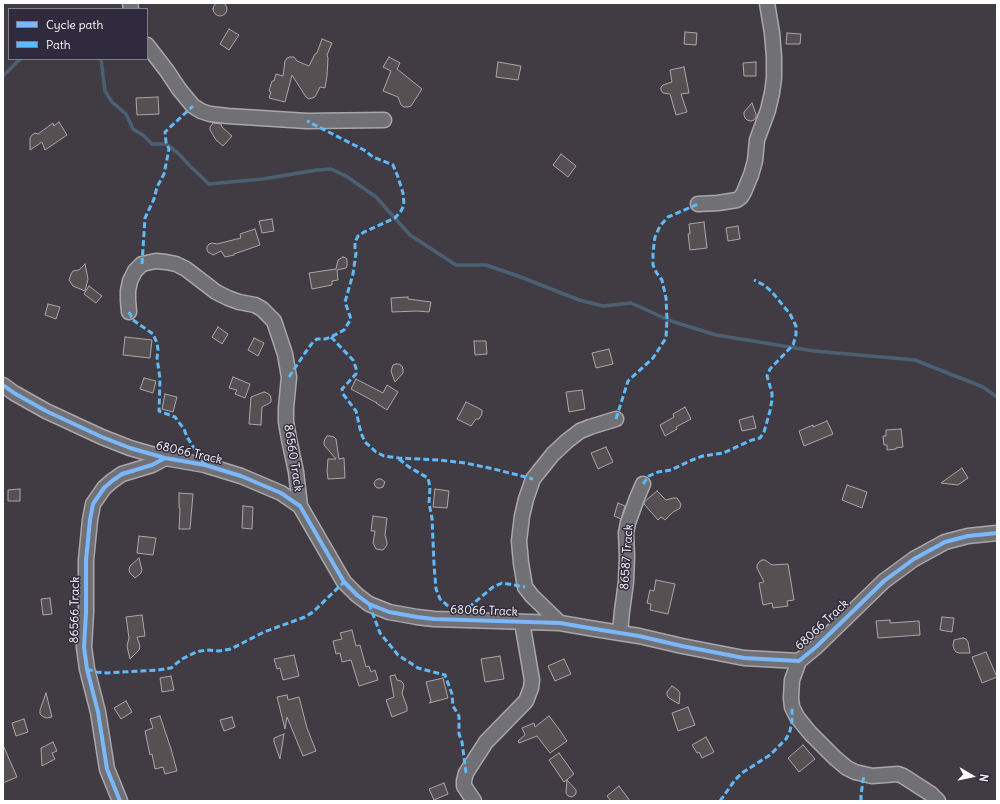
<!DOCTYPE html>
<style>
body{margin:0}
#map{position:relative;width:1000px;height:804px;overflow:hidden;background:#413c43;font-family:Delius,sans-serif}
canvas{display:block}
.frame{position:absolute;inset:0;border:4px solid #fff;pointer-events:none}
.legend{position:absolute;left:8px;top:8px;width:140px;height:52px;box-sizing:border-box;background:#2f2a3d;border:1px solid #827f8b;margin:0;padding:5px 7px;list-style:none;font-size:12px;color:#fff}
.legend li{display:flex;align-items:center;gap:8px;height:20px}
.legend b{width:20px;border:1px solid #827f8b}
.north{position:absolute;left:952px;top:756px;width:40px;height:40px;-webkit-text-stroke:3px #2f2a3d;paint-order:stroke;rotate:99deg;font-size:11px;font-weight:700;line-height:16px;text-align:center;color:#fff}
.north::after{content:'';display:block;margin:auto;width:14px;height:18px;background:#fff;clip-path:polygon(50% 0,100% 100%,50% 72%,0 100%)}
</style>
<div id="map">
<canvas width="1000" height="804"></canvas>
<div class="frame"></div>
<ul class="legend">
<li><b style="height:5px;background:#7ab7fb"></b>Cycle path</li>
<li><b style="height:5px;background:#60bafa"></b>Path</li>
</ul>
<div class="north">N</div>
</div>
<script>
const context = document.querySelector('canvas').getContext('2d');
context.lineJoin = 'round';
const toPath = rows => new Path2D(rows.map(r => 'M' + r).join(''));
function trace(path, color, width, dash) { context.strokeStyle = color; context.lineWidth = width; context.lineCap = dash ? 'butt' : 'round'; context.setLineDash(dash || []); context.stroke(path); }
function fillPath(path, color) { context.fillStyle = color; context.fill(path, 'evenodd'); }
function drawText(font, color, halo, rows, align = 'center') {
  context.font = font + ' Delius,sans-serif'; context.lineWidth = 3; context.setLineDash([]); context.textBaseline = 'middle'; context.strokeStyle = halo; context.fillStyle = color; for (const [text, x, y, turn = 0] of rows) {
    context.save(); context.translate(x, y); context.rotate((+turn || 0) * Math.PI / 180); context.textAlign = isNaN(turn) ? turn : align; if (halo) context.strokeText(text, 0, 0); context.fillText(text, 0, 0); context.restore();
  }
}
trace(toPath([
 [101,59,105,91,112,102,126,114,133,129,143,135,152,144,166,144,178,153,189,165,209,184,263,179,317,170,331,169,346,176,376,197,410,235,456,265,486,265,518,276,579,300,603,306,631,303,671,321,716,335,814,351,915,360,983,387,997,397],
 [3,76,18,61,21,59]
]), '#4b6072', 3.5);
const building = toPath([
 '213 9a7 7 0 1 1 14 0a7 7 0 1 1-14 0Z',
 [229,29,239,35,229,50,220,44,229,29],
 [685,32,697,33,696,45,684,44,685,32],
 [787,33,801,34,800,44,786,44,787,33],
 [322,39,332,43,327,55,328,58,327,76,325,88,320,87,315,97,309,99,306,97,292,75,285,102,269,98,271,92,269,91,272,81,274,81,276,74,283,76,285,61,287,58,290,57,294,57,297,61,309,66,315,54,317,53,322,39],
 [389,57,400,63,397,69,422,89,411,106,408,107,404,107,401,105,398,97,383,91,391,71,383,67,389,57],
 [498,62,521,66,518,80,496,77,498,62],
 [756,62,756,76,744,76,743,63,756,62],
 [684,67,689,93,681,94,687,112,676,115,670,94,663,93,661,90,661,87,663,85,672,82,670,70,684,67],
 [158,97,159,114,137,115,136,98,158,97],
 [752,103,756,114,756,117,754,120,751,121,747,120,745,118,744,115,744,112,752,103],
 [59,122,67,135,45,150,42,142,30,150,30,138,32,135,35,133,38,134,53,123,54,126,59,122],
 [213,123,221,124,222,127,232,136,223,146,216,140,210,130,210,127,213,123],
 [561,154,576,166,568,177,553,165,561,154],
 [272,219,274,231,262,233,259,221,272,219],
 [704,222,707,248,690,250,688,234,690,234,689,224,704,222],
 [738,226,740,239,728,241,726,228,738,226],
 [255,229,260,245,234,254,234,255,225,257,221,251,213,255,208,252,207,250,207,247,209,244,212,243,217,244,241,238,240,234,255,229],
 [343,257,346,258,347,260,347,266,346,268,337,270,338,280,332,281,332,285,312,289,309,273,336,269,338,260,343,257],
 [85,264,88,279,85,291,73,286,69,280,71,274,73,271,79,270,85,264],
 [89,286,102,296,96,303,84,294,89,286],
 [408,297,408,299,431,302,429,312,417,311,392,312,391,298,408,297],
 [48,304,60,307,56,319,45,315,48,304],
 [218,327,228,334,222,344,212,337,218,327],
 [125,337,152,340,150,358,123,355,125,337],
 [254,338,264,343,258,356,248,350,254,338],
 [474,341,486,341,487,354,475,355,474,341],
 [609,349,613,364,596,368,592,353,609,349],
 [396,364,399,364,402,366,403,369,403,373,395,382,391,371,393,365,396,364],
 [233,377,250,384,245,398,235,394,237,390,229,388,233,377],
 [144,378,156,381,153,393,140,389,144,378],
 [356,379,383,393,387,385,398,392,387,410,376,403,377,403,351,389,356,379],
 [582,390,585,409,569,412,566,392,582,390],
 [264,392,267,393,270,395,271,398,271,402,268,404,262,407,261,425,249,424,251,397,264,392],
 [165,394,177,397,173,412,162,409,165,394],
 [466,402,482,410,482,414,479,419,476,419,471,426,457,419,466,402],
 [685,407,691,419,676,427,677,429,665,436,660,425,674,417,673,414,685,407],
 [753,416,756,428,742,431,739,420,753,416],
 [827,421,833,434,804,446,799,431,813,425,813,427,827,421],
 [901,429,903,447,896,448,896,449,887,450,887,445,884,445,883,436,886,436,886,430,901,429],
 [327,436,330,436,334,437,336,439,339,459,344,458,345,478,328,479,327,471,328,459,336,459,324,445,324,442,325,439,327,436],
 [606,447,613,462,598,469,591,453,606,447],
 [962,468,968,478,958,485,941,483,962,468],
 [378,479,381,479,385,482,383,487,380,488,377,488,375,486,374,483,376,480,378,479],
 [847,485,867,492,862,508,842,500,847,485],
 [20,489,20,501,8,501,8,490,20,489],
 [435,489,449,491,447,508,433,507,435,489],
 [657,491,666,500,673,498,677,498,681,504,680,508,677,510,673,512,665,520,661,517,658,520,644,504,644,502,657,491],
 [179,493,193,494,190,529,179,529,180,508,179,508,179,493],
 [618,503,625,506,621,519,614,516,618,503],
 [243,506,253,507,252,529,242,528,243,506],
 [373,516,387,518,385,535,387,542,387,545,383,550,376,549,373,543,375,531,371,531,373,516],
 [139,536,156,538,153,555,137,553,139,536],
 [139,558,142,570,141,573,135,578,130,573,129,570,130,566,139,558],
 [762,560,765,560,772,565,788,564,794,600,787,601,788,606,773,608,772,603,763,605,759,583,764,582,757,568,757,565,759,562,762,560],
 [656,580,675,584,668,614,650,610,651,604,647,603,650,590,654,591,656,580],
 [50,598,52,614,43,615,41,599,50,598],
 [142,615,145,636,137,637,140,646,139,650,130,659,127,646,129,638,126,617,142,615],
 [942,617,954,618,952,632,940,630,942,617],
 [890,620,890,623,919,621,920,635,878,638,876,621,890,620],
 [352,630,356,646,360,645,366,667,369,666,371,672,375,670,378,680,359,686,351,660,342,662,340,653,336,654,333,641,342,639,340,633,352,630],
 [963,638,966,639,968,642,970,653,959,653,956,652,954,649,953,645,954,640,963,638],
 [986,652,997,677,982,683,972,657,986,652],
 [294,655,299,676,283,680,280,668,277,669,274,659,294,655],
 [500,656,504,679,485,682,481,659,500,656],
 [564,659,571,674,555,681,548,666,564,659],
 [395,675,397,680,401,681,403,683,404,686,402,693,407,707,407,711,392,717,386,700,394,697,390,676,395,675],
 [171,676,174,690,162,692,160,678,171,676],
 [443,678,448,698,429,703,431,701,426,682,443,678],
 [672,686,678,690,680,693,679,704,669,698,667,695,667,692,672,686],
 [46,693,52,717,46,718,42,716,40,714,40,710,46,693],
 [287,695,288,700,299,697,307,728,316,751,303,756,287,717,285,729,277,697,287,695],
 [126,701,132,712,121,719,114,708,126,701],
 [688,707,695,725,678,731,672,713,688,707],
 [160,716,171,749,177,771,165,774,163,767,155,769,152,754,150,755,145,731,153,728,150,719,160,716],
 [549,716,559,729,567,741,550,753,537,736,519,743,518,741,525,735,522,728,534,723,535,727,549,716],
 [232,717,235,727,224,731,220,720,232,717],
 [24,719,28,732,16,736,12,723,24,719],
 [284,734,280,759,274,742,274,738,284,734],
 [706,737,714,752,702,758,699,752,697,753,692,745,706,737],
 [53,742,57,751,52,753,55,759,42,766,41,748,53,742],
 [3,745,17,777,3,783,3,745],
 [803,745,815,759,799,772,788,758,803,745],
 [559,753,574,774,564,782,549,760,559,753],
 [567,780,576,790,576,793,575,795,572,797,568,796,566,793,567,780],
 [444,783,448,794,434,800,429,789,444,783],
 [619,786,630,801,611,801,607,796,619,786]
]);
fillPath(building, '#565053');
trace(building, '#aaa7aa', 1);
const minor = toPath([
 [130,3,131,9],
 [147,45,167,71,179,89,193,106,201,111,210,114,228,116,307,121,384,120],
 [698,204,718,203,737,200,741,197,744,192,751,175,755,161,757,140,768,110,772,93,774,78,774,57,772,33,767,3],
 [129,312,128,300,128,291,130,281,135,271,142,264,156,261,166,262,176,264,186,269,216,292,228,298,239,302,255,305,262,309,274,321,285,354,289,377,286,408,286,422,289,439,296,472,300,506],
 [3,385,14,393,46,411,102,437,130,448,165,458,205,465,241,476,281,493,300,506,344,582,357,595,369,604,389,612,417,617,434,619,560,623,595,629,639,636,682,646,744,658,799,661,816,647,884,581,914,559,945,542,968,536,997,533],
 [560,623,532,596,525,587,521,563,519,541,522,516,526,499,533,479,553,454,567,441,580,431,590,427,616,419],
 [620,633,622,611,626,582,627,556,626,533,628,523,637,498,643,484],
 [799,661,792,680,791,698,792,707,797,717,810,733,835,758,847,768,855,772,872,776,898,774,903,776,931,794,938,801],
 [120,801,107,769,98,712,87,669,84,647,86,612,86,560,90,520,93,504,104,488,112,481,122,474,152,465,165,458],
 [474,801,464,786,464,781,466,773,486,742,526,701,531,688,532,680,522,622]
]);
trace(minor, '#aaa7aa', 17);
trace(minor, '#717074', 14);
trace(toPath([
 [142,264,145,218,154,199,157,187,164,174,169,149,166,142,165,132,193,106],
 [129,312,133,320,153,334,157,343,158,350,157,358,160,379,159,411,175,417,184,429,187,437,205,465],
 [331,337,353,360,356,368,356,374,342,389,343,394,356,411,361,433,365,442,376,452,384,456,399,458,438,460,465,463,494,469,533,479],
 [289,377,305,353,313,342,317,339,325,339,331,337,344,330,351,319,345,302,353,274,356,253,355,250,355,242,358,236,364,232,395,218,401,211,404,205,403,193,398,177,393,165,373,157,364,150,307,121],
 [616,419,628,381,653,358,666,338,667,319,666,298,662,280,656,272,653,265,653,252,655,237,660,226,668,217,698,204],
 [399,459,409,467,428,478,430,487,429,503,432,518,434,564,436,589,440,599,449,607,456,609,469,607,493,587,502,583,525,587],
 [643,484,649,476,658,472,671,470,692,460,703,456,723,453,752,440,760,438,764,432,770,411,772,400,772,393,767,376,770,369,793,345,796,335,796,326,790,314,772,292,764,285,754,280],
 [369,604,380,633,398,655,418,668,445,675,452,694,453,706,459,716,459,734,462,742,466,773],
 [87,669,96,672,107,673,158,670,171,668,182,659,196,652,206,650,219,651,231,649,264,632,305,617,313,612,344,582],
 [720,801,735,780,742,773,770,755,786,739,790,731,792,721,792,707],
 [861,801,861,795,864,774]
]), '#60bafa', 3, [6, 3]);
trace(toPath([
 [3,385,14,393,46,411,102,437,130,448,165,458,205,465,241,476,281,493,300,506,344,582,357,595,369,604,389,612,417,617,434,619,560,623,595,629,639,636,682,646,744,658,799,661,816,647,884,581,914,559,945,542,968,536,997,533],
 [120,801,107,769,98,712,87,669,84,647,86,612,86,560,90,520,93,504,104,488,112,481,122,474,152,465,165,458]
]), '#7ab7fb', 4);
drawText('12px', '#fff', '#2f2a3d', [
 ["68066 Track",189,453,13],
 ["86560 Track",293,458,81],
 ["86587 Track",627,557,-86],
 ["86566 Track",75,610,-89],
 ["68066 Track",484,611,2],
 ["68066 Track",822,625,-43]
]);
</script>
